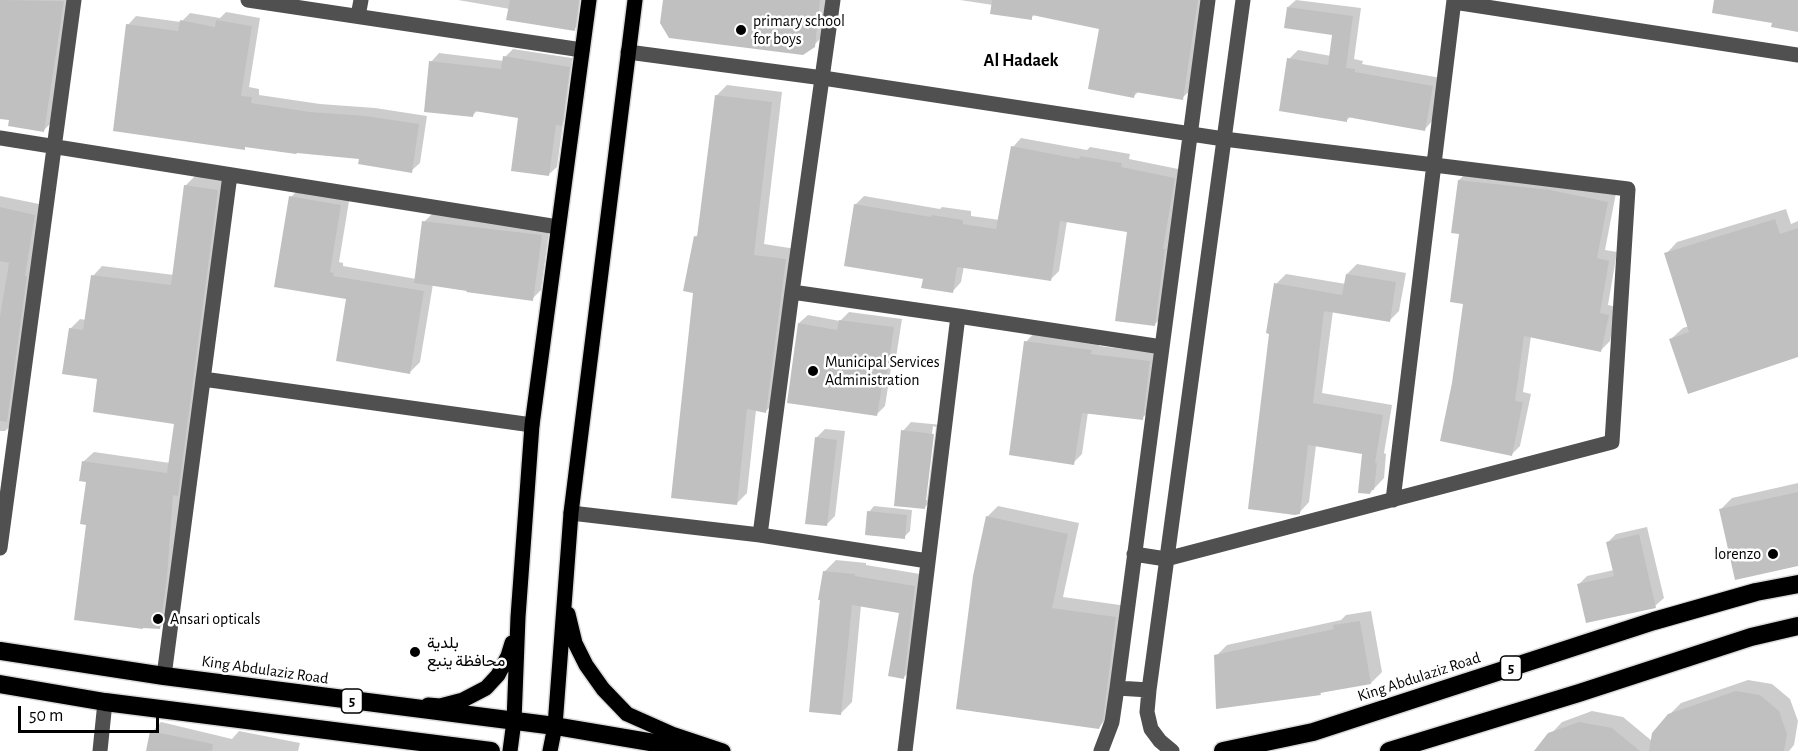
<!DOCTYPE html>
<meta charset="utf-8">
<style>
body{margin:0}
#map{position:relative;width:1798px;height:751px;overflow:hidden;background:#fff;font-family:"Alegreya Sans",sans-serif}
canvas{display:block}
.scale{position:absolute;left:18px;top:706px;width:141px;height:27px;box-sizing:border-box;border:3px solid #000;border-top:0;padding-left:8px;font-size:18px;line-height:21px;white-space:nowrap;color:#000;-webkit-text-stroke:4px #fff;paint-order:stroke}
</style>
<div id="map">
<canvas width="1798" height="751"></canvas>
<div class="scale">50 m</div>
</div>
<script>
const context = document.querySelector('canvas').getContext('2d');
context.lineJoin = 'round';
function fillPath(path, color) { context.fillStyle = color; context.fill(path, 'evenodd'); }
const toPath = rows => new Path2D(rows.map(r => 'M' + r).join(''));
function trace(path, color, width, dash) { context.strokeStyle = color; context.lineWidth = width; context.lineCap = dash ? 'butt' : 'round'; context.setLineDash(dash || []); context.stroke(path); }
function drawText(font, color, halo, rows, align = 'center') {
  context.font = font + ' "Alegreya Sans",Vazirmatn,sans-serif'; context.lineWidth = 5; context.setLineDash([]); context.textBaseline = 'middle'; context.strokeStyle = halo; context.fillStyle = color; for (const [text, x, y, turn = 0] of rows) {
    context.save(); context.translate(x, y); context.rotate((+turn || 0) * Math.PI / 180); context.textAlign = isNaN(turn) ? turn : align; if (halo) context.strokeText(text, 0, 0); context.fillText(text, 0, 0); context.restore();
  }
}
fillPath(toPath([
 [0,0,71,0,52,122,44,130,11,119,0,117],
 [458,0,586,0,584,20,574,29,510,9],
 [665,0,827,0,823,36,814,45],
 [960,0,1206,0,1191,90,1182,98,1139,91,1134,96,1101,28,1035,14,1031,18,993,5],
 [1296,0,1361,8,1354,59,1363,61,1362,64,1441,78,1433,120,1425,129,1351,116,1346,121,1289,59,1298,50,1331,56,1334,34,1288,7],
 [226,12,260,18,249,87,259,89,259,95,320,104,375,108,427,116,420,163,411,171,361,158,247,145,244,148,128,25,136,16,181,22,190,13,220,18],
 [513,49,578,59,570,116,563,123,557,167,548,175,520,117,478,110,472,116,431,62,439,53,504,61,505,57],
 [727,85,782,92,764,244,796,249,776,401,766,411,756,410,747,493,736,504,695,291,695,237,700,233,716,96],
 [1021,138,1087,150,1090,147,1130,154,1129,159,1183,170,1163,316,1154,325,1129,231,1067,221,1059,271,1050,280,964,266,961,282,953,291,924,278,855,205,864,196,940,209,942,207,971,211,971,216,1000,220,1013,147],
 [1468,171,1616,193,1605,250,1617,252,1608,305,1617,307,1610,341,1601,350,1531,336,1523,392,1531,394,1520,446,1511,455,1453,383,1465,303,1459,180],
 [195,176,227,180,169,618,160,627,87,523,87,481,84,461,94,452,170,463,175,422,99,378,70,329,80,319,86,320,93,276,102,266,174,275,185,186],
 [301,187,350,195,339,262,343,263,343,266,416,279,424,222,433,213,550,227,541,290,532,299,433,284,420,362,410,372,348,297,275,286,291,197],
 [0,196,44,205,15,422,5,431,0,431],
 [1786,209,1791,224,1798,221,1798,356,1671,339,1683,328,1689,326,1666,254,1677,242],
 [1357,264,1406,273,1399,311,1389,321,1333,311,1322,393,1392,405,1384,453,1386,454,1384,478,1370,493,1364,453,1316,445,1309,502,1299,513,1276,284,1286,274,1346,284,1347,274],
 [849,312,902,319,895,364,891,368,885,406,876,415,799,323,808,315,840,321],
 [1034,333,1100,342,1099,346,1158,353,1151,410,1142,418,1088,412,1082,454,1073,463,1026,342],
 [911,422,942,425,933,499,924,508,903,431],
 [933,426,936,427,927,500,924,500],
 [825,429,845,431,835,516,826,525,816,438],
 [1798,483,1798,565,1721,509,1732,498],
 [874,506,912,510,910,531,904,537,869,512],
 [998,506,1079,523,1063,597,1127,606,1110,715,1099,727,987,517],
 [1647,527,1664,598,1655,606,1578,585,1587,576,1614,570,1607,543,1616,534],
 [836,560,866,563,866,565,926,575,915,666,903,678,900,612,861,605,852,702,841,713,824,572],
 [1371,611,1382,672,1371,683,1323,691,1320,694,1216,656,1227,645,1341,620,1346,615],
 [1748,680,1772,684,1790,699,1798,721,1794,745,1789,751,1535,751,1562,722,1592,711,1623,717,1652,741,1669,715,1681,703],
 [161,722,232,739,239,731,300,743,298,751,148,751,152,732]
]), '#0003');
fillPath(toPath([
 [0,0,64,1,44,132,8,126,9,120,0,119],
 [510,0,579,0,575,31,506,20],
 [663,0,820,0,815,47,803,55,669,38,660,23],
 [992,0,1198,0,1183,100,1135,92,1134,98,1088,89,1099,29,1032,15,1032,20,990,14],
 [1714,0,1798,0,1798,32,1771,27,1772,23,1712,13],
 [1287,7,1353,16,1346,68,1355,69,1355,72,1433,86,1425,131,1347,117,1347,122,1279,111,1287,58,1328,65,1332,35,1284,28],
 [180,20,215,27,216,20,252,26,241,96,252,97,251,103,310,112,366,116,419,124,412,173,358,164,359,159,297,153,296,154,245,147,245,150,113,131,126,24,178,31],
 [503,56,570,67,562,126,556,125,549,176,511,171,518,118,474,111,473,117,424,112,429,61,501,69],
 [715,95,772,102,754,255,786,259,766,413,747,409,737,505,671,498,693,293,683,291,694,236,697,237],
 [1011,146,1079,159,1080,156,1122,163,1121,167,1175,178,1163,249,1165,249,1155,326,1115,321,1127,232,1060,221,1051,281,957,267,953,293,921,288,923,279,844,266,854,204,931,217,932,215,963,220,963,224,996,229],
 [1458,180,1550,190,1608,202,1597,258,1609,261,1600,313,1609,315,1601,352,1524,336,1515,401,1523,402,1512,456,1440,441,1452,383,1463,304,1450,302,1459,234,1451,233],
 [184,185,218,190,178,496,173,495,167,577,160,629,143,628,143,629,74,620,86,525,80,524,86,482,79,481,82,461,167,473,174,424,93,412,97,379,62,374,69,328,83,330,91,275,171,285],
 [289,196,341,205,330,272,334,273,333,276,424,291,410,374,336,361,346,299,274,287],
 [0,207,35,215,25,276,27,276,7,422,0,421,0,316,9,263,0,261],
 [1775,219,1780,234,1798,228,1798,357,1688,394,1669,339,1689,332,1664,253],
 [422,221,542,235,533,301,466,292,467,291,414,283],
 [1346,274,1396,282,1390,322,1324,311,1313,403,1383,415,1375,463,1377,463,1374,490,1371,489,1370,494,1358,493,1362,454,1308,445,1300,514,1295,515,1248,509,1269,334,1266,333,1274,283,1342,295],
 [839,320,894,327,887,375,884,374,877,416,787,403,798,323,837,330],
 [1024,341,1092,350,1091,354,1150,361,1143,420,1082,413,1074,465,1009,455],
 [901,430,934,434,925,509,894,506],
 [815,437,837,440,827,526,805,524],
 [1798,492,1798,566,1735,580,1719,509],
 [867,511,907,515,905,539,865,535],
 [986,516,1068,534,1052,608,1116,617,1103,720,1099,729,956,709,973,576],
 [1639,534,1656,608,1586,623,1577,584,1614,576,1606,542],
 [823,571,855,574,855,576,915,586,904,679,888,676,899,613,852,605,841,715,809,712,820,600,818,600],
 [1360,621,1371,684,1320,693,1321,695,1216,709,1214,655,1334,629,1333,625],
 [1736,691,1760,695,1779,711,1787,734,1784,751,1649,751,1652,733,1668,714],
 [1579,722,1612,728,1640,751,1534,751,1548,733],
 [150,731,213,744,212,751,146,751]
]), '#c0c0c0');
const major = toPath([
 [568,614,575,643,586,665,603,689,627,714,672,734,723,751],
 [428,705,440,706,463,700,486,688,498,675,508,656,512,643],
 [510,751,514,721,518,617,532,425,589,0],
 [550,751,555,726,571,513,635,0]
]);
const highway = toPath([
 [0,651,164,676,555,726,703,751],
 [0,684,105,702,491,751],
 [1223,751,1313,732,1654,621,1756,592,1798,584],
 [1389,751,1579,693,1751,637,1798,626]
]);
trace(major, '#dbdbdb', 18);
trace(highway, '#dbdbdb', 21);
trace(toPath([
 [248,0,582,50],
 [1454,2,1798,55],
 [358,16,361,0],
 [628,52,823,78,1224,139,1628,189,1612,442,1166,559,1134,554],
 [0,138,558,227],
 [792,292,833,0],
 [203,379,532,425],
 [1393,500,1454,0],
 [571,513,760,535,928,561],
 [760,535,792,292,958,316],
 [0,548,74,0],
 [164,676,230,175],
 [1117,688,1149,690],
 [100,751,105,702],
 [905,751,958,316,1162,347],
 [1101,751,1112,722,1117,688,1208,0],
 [1172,751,1160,741,1151,729,1147,712,1149,690,1243,0]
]), '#505050', 15);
trace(major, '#000', 15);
trace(highway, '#000', 18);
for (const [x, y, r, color] of [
 [741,30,6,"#000"],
 [813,371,6,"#000"],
 [1773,554,6,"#000"],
 [158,619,6,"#000"],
 [415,652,6,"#000"]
]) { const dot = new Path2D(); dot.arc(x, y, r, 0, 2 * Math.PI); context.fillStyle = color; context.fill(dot); trace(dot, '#fff', 2); }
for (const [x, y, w] of [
 [1511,668,21],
 [352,701,21]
]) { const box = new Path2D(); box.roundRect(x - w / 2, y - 12, w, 24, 4.5); context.fillStyle = '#fff'; context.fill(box); trace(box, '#000', 1.5); }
drawText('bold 15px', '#000', null, [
 ["5",1511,668],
 ["5",352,701]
]);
drawText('16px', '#000', '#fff', [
 ["primary school",753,21],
 ["for boys",753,39],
 ["Municipal Services",825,362],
 ["Administration",825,380],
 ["lorenzo",1761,554,"right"],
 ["Ansari opticals",170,619],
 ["بلدية",427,643],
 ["محافظة ينبع",427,661]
], 'left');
drawText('16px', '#000', '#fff', [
 ["King Abdulaziz Road",265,670,8],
 ["King Abdulaziz Road",1419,677,-18]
]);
drawText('bold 18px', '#000', '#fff', [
 ["Al Hadaek",1021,61]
]);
</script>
